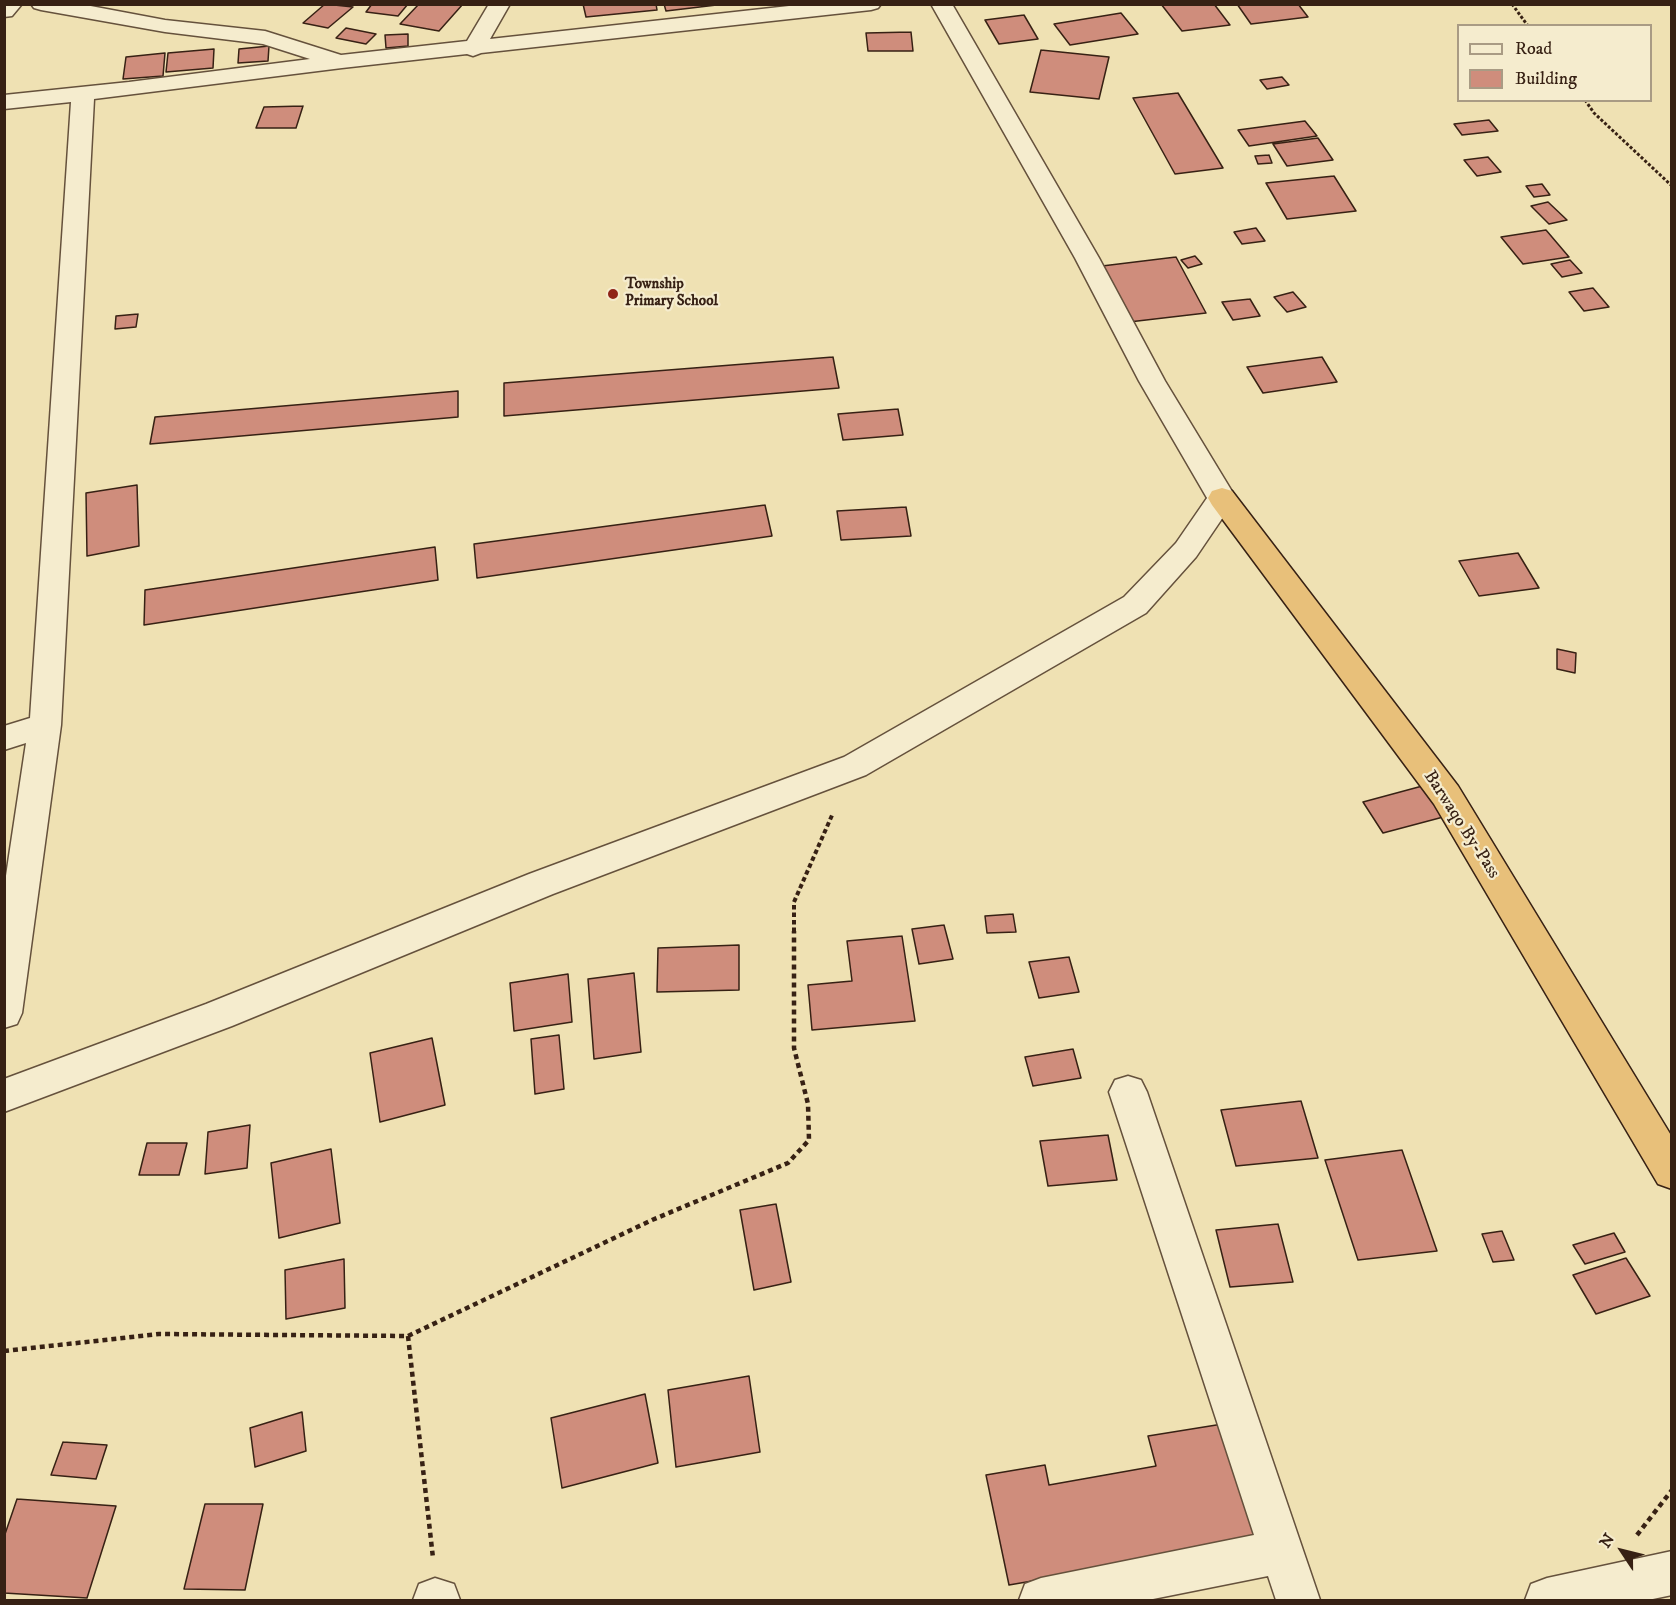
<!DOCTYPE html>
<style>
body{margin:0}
#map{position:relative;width:1676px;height:1605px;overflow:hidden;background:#efe1b3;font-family:"IM FELL DW Pica",serif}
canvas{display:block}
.frame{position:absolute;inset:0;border:6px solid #372114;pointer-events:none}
.legend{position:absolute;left:1457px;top:24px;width:195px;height:78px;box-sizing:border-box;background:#f5ecce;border:2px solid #a99b84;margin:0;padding:8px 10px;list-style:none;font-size:18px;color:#372114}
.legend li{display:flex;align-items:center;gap:12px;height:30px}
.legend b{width:30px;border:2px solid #a99b84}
.north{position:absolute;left:1592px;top:1521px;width:60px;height:60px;-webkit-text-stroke:4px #f5ecce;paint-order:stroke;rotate:305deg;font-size:16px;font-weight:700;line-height:24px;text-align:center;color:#372114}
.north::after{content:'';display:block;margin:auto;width:21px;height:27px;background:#372114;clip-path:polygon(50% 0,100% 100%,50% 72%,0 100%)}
</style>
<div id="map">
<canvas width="1676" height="1605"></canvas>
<div class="frame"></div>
<ul class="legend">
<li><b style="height:8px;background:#f5ecce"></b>Road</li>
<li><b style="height:16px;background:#cf8d7c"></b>Building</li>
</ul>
<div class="north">N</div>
</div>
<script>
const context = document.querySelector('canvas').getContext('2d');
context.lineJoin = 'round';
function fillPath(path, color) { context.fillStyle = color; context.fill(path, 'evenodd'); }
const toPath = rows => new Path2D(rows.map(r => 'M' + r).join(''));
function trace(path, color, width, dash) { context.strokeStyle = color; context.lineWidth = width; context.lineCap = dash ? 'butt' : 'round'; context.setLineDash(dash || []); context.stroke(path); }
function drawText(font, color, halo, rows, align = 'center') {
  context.font = font + ' "IM FELL DW Pica",serif'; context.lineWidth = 4.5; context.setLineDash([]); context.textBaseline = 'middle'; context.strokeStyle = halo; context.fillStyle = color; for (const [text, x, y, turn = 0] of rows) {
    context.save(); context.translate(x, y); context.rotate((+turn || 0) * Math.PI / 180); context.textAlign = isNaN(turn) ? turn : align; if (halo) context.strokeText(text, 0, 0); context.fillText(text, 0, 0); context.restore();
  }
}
const building = toPath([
 [325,4,353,7,328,28,303,23,325,4],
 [372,4,408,4,398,16,366,12,372,4],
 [419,4,463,4,439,31,400,24,419,4],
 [583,4,656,4,657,10,586,17,583,4],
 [664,4,725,4,666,11,664,4],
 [1161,4,1214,4,1230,25,1182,31,1161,4],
 [1237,4,1298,4,1308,17,1251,24,1237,4],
 [1121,13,1138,34,1070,45,1054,24,1121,13],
 [1024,15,1038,39,999,44,985,20,1024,15],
 [346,28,376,34,366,44,336,38,346,28],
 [911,32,913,51,868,51,866,33,911,32],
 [408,34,408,46,386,48,385,35,408,34],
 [269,46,268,61,238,63,239,49,269,46],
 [214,49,213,68,166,72,168,53,214,49],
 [1041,50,1109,57,1099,99,1030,92,1041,50],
 [165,53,163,76,123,79,126,57,165,53],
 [1282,77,1289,85,1267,89,1260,80,1282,77],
 [1178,93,1223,168,1175,174,1133,98,1178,93],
 [303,106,296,128,256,128,264,107,303,106],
 [1489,120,1498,131,1462,135,1454,124,1489,120],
 [1305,121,1317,136,1249,146,1238,130,1305,121],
 [1318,138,1333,160,1287,166,1273,144,1318,138],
 [1269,155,1272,163,1258,164,1255,156,1269,155],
 [1488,157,1501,172,1477,176,1464,160,1488,157],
 [1334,176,1356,211,1287,219,1266,183,1334,176],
 [1542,184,1550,195,1534,197,1526,186,1542,184],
 [1548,202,1567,220,1549,224,1531,206,1548,202],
 [1256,228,1265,241,1242,244,1234,232,1256,228],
 [1546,230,1569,257,1523,264,1501,237,1546,230],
 [1195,256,1202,264,1188,268,1181,260,1195,256],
 [1176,257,1206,313,1129,322,1102,266,1176,257],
 [1570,260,1582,273,1562,277,1551,264,1570,260],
 [1593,288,1609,307,1584,311,1569,292,1593,288],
 [1293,292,1306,307,1287,312,1274,297,1293,292],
 [1250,299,1260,316,1233,320,1222,302,1250,299],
 [138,314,136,327,115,329,116,316,138,314],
 [833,357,839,388,504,416,504,383,833,357],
 [1322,357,1337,382,1263,393,1247,367,1322,357],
 [458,391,458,417,150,444,155,417,458,391],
 [898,409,903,435,843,440,838,414,898,409],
 [137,485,139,546,87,556,86,493,137,485],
 [765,505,772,536,477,578,474,544,765,505],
 [906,507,911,536,841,540,837,511,906,507],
 [435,547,438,580,144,625,145,590,435,547],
 [1518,553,1539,588,1479,596,1459,561,1518,553],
 [1557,649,1576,653,1575,673,1557,669,1557,649],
 [1426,785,1447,816,1383,833,1363,802,1426,785],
 [1013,914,1016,932,987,933,985,916,1013,914],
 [944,925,953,959,919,964,912,929,944,925],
 [902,936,915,1021,812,1030,808,985,852,981,847,941,902,936],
 [739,945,739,990,657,992,658,948,739,945],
 [1069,957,1079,992,1039,998,1029,962,1069,957],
 [634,973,641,1052,594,1059,588,979,634,973],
 [568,974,572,1022,514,1031,510,983,568,974],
 [559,1035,564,1089,535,1094,531,1039,559,1035],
 [432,1038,445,1105,380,1122,370,1053,432,1038],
 [1073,1049,1081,1078,1033,1086,1025,1057,1073,1049],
 [1301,1101,1318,1158,1236,1166,1221,1110,1301,1101],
 [250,1125,247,1168,205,1174,208,1132,250,1125],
 [1108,1135,1117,1180,1048,1186,1040,1141,1108,1135],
 [147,1143,187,1143,179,1175,139,1175,147,1143],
 [331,1149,340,1223,279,1238,271,1163,331,1149],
 [1402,1150,1437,1251,1358,1260,1325,1160,1402,1150],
 [776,1204,791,1282,754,1290,740,1210,776,1204],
 [1278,1224,1293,1282,1230,1287,1216,1230,1278,1224],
 [1502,1231,1514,1260,1493,1262,1482,1234,1502,1231],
 [1614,1233,1625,1252,1585,1264,1573,1245,1614,1233],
 [1626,1258,1650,1296,1596,1314,1573,1275,1626,1258],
 [344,1259,345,1308,286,1319,285,1270,344,1259],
 [749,1376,760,1452,676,1467,668,1390,749,1376],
 [645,1394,658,1463,562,1488,551,1418,645,1394],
 [302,1412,306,1451,255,1467,250,1428,302,1412],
 [1235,1422,1269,1540,1009,1585,986,1475,1045,1465,1049,1485,1156,1466,1148,1436,1235,1422],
 [63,1442,107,1445,96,1479,51,1475,63,1442],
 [17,1499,116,1506,87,1598,4,1593,4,1537,17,1499],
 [205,1504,263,1504,245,1590,184,1589,205,1504]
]);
fillPath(building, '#cf8d7c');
trace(building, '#372114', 1.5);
const minor = toPath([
 [4,4,22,4,12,16,4,17,4,4],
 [31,4,80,4,165,20,265,31,341,55,467,41,489,4,510,4,490,39,807,4,881,4,878,8,871,10,481,53,473,56,467,54,342,68,94,99,61,725,22,1013,17,1024,4,1028,4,889,26,743,4,750,4,726,30,718,71,102,4,109,4,95,129,82,310,59,263,44,165,32,41,10,34,8,31,4],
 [931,4,952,4,1099,258,1165,381,1236,498,1196,557,1146,613,866,775,553,894,232,1026,4,1112,4,1079,206,1004,529,874,844,757,1124,597,1176,543,1207,498,1139,381,1075,258,931,4],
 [1128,1076,1141,1080,1147,1092,1320,1600,1276,1600,1268,1576,1148,1600,1019,1600,1025,1584,1041,1578,1254,1535,1109,1092,1115,1080,1128,1076],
 [1672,1551,1672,1595,1648,1600,1525,1600,1531,1584,1547,1578,1672,1551],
 [435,1578,454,1584,460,1600,413,1600,419,1584,435,1578]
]);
const trunk = toPath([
 [1222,488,1232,491,1458,786,1672,1137,1672,1189,1658,1184,1434,804,1212,505,1208,498,1212,491,1222,488]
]);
trace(minor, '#65513c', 3);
trace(trunk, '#372114', 3);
trace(toPath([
 [1512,4,1528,26],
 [1585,100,1594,113,1672,186]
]), '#372114', 3, [3, 2]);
trace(toPath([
 [794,932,794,902,833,813]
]), '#372114', 4, [4.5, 3]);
trace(toPath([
 [408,1336,433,1558],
 [4,1351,159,1334,408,1336,652,1220,788,1163,809,1140,808,1104,794,1048,794,931],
 [1637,1535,1672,1490]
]), '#372114', 4.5, [5, 4]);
fillPath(minor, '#f5ecce');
fillPath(trunk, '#e8c07a');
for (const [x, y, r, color] of [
 [613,294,6,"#8f2418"]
]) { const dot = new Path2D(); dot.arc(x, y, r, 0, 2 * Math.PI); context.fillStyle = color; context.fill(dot); trace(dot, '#f5ecce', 2); }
drawText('bold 15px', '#372114', '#f5ecce', [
 ["Township",625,285],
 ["Primary School",625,302]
], 'left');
drawText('18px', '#372114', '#f5ecce', [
 ["Barwaqo By-Pass",1461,825,57]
]);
</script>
